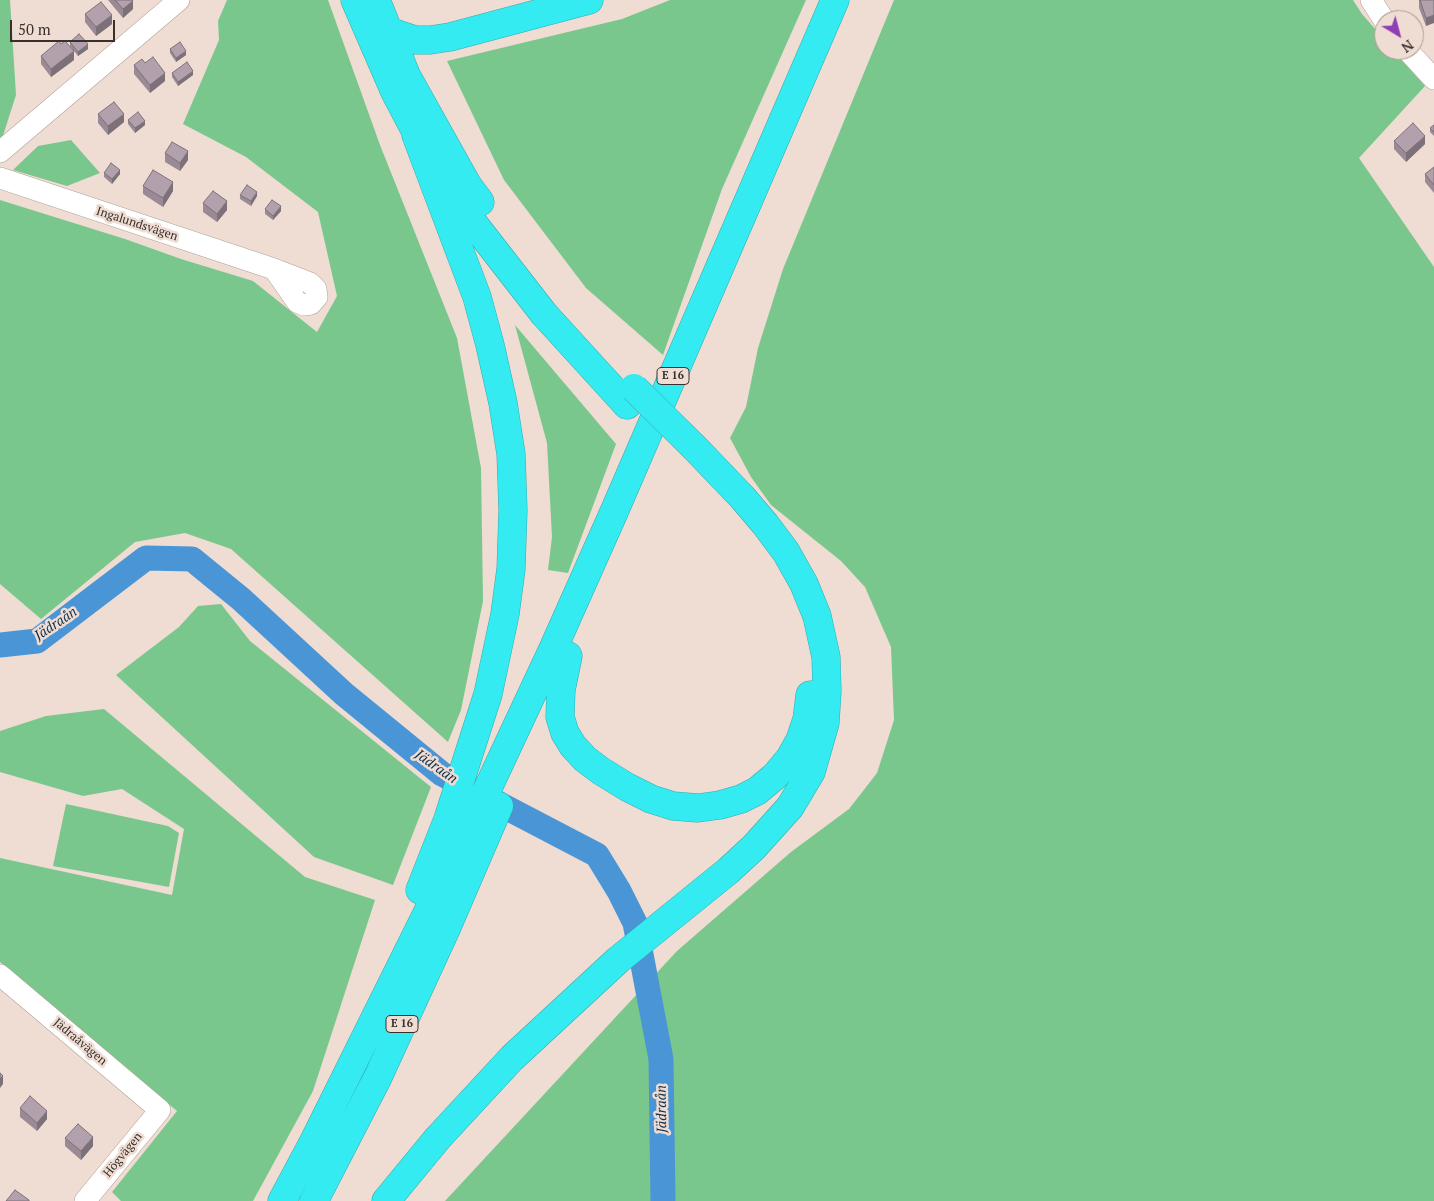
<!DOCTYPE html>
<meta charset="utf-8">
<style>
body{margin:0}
#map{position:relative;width:1434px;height:1201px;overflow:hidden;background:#efdcd2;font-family:"PT Serif",serif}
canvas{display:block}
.north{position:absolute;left:1374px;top:10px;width:50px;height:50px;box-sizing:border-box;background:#efdcd2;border:1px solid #a69790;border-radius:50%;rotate:143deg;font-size:14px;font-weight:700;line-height:20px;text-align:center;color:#38302d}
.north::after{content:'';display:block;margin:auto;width:18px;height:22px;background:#8c40b2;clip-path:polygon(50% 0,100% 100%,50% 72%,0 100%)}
.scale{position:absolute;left:10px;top:20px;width:105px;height:22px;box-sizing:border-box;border:2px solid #38302d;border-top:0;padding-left:6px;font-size:15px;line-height:18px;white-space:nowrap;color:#38302d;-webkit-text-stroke:4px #efdcd2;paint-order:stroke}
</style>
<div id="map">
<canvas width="1434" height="1201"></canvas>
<div class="north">N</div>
<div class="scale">50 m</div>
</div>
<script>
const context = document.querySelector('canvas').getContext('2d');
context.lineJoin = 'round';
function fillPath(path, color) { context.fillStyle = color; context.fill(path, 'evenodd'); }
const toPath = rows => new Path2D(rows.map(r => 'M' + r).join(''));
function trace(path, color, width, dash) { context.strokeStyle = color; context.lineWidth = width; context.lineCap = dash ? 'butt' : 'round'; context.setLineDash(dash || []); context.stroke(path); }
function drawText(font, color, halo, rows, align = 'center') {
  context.font = font + ' "PT Serif",serif'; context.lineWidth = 5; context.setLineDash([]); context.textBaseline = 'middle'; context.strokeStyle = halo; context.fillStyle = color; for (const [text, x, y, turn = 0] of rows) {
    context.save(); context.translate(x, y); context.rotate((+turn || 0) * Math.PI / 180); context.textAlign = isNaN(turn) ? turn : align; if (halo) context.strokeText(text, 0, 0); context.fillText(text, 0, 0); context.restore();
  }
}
fillPath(toPath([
 [0,0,10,0,16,95,0,145],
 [227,0,328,0,380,145,457,338,481,468,483,601,461,710,448,742,231,549,185,533,135,542,41,619,0,584,0,200,125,239,181,259,253,281,317,332,337,296,318,212,246,157,183,124,219,40,218,21],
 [670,0,806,0,722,189,663,355,586,288,504,180,447,61,622,19],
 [894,0,1353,0,1362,14,1384,39,1384,50,1393,50,1425,86,1359,158,1434,267,1434,1201,445,1201,677,951,791,852,849,809,877,773,894,720,891,647,865,587,841,561,771,505,751,477,730,438,746,407,758,348,783,269],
 [71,140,100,173,67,186,13,170,38,146],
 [515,325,616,444,568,573,548,570,552,537,547,443],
 [221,604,250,641,431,787,393,885,314,857,116,675,179,627,198,606],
 [104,709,305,877,375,900,313,1091,253,1201,121,1201,112,1192,177,1111,0,962,0,858,172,895,184,829,122,789,83,796,0,772,0,731,46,716],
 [66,804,168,826,179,833,169,887,53,866]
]), '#7ac78d');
trace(toPath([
 [0,645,37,641,146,558,192,559,241,599,344,694,442,774,597,855,619,891,635,923,661,1059,663,1201]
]), '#4a95d5', 25);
const minor = toPath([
 [1371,0,1384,20],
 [1407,50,1434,79],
 [0,152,179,0],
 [0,178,274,269,310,283,316,289,317,297,311,304,304,305,297,302,274,269],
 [0,975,160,1110,85,1201]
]);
const highway = toPath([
 [355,0,395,92,425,149],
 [376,0,406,75,468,186,480,202],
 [388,31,415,40,430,40,450,37,589,0],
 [416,135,477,297,490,345,503,403,511,454,513,510,511,569,505,614,488,694,448,819,420,890],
 [448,186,460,206,544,314,627,405],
 [568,656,561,690,560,717,565,733,573,746,585,759,601,771,627,787,651,799,673,806,698,808,720,805,741,799,757,791,775,776,790,758,800,740,807,719,810,695],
 [282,1201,314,1141,466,835,553,649,614,512,835,0],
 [314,1201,378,1077,446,929,499,806],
 [386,1201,437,1139,512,1058,618,960,728,871,754,847,790,807,811,772,825,723,827,691,826,657,817,616,804,584,786,552,765,524,742,497,695,448]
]);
trace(minor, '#b2a097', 22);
trace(highway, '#35aaac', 29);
trace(minor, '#fff', 21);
trace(highway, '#34ebf1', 28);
const highwayBridge = toPath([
 [634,388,695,448]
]);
trace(highwayBridge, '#35aaac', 29, []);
trace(highwayBridge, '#34ebf1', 28);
fillPath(toPath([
 [108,0,132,0,133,9,123,18],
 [1419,0,1434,0,1426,26,1419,8],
 [85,14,112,24,96,36,85,22],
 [70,42,88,49,78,56,70,46],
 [170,49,186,55,176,62,170,53],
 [41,56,74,60,51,77,41,64],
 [145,63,165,81,150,93,134,74,134,65],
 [172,73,193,75,178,86,172,77],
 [98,114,124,122,108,135,98,123],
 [128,120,145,125,135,133,128,124],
 [1434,125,1434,136,1430,132,1430,128],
 [1394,141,1425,144,1406,162,1394,149],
 [165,153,188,160,180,171,165,162],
 [1434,167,1434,193,1425,182,1425,174],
 [104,173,120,174,112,184,104,177],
 [143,186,173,191,163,207,143,194],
 [240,195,257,196,251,206,240,199],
 [203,203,227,210,217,222,203,212],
 [265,209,281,211,273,220,265,214],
 [20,1108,47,1119,37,1131,20,1117],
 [65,1138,93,1146,81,1160,65,1146]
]), '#998a95');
fillPath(toPath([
 [133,1,133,9,123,18,123,9],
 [112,15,112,24,96,36,96,27],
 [1434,15,1434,23,1426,26,1426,18],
 [88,44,88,49,78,56,78,52],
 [74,51,74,60,51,77,51,69],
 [186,51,186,55,176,62,176,58],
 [193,71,193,75,178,86,178,82],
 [165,73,165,81,150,93,150,85],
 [124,114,124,122,108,135,108,126],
 [145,121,145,125,135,133,135,128],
 [1425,136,1425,144,1406,162,1406,153],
 [188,151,188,160,180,171,180,163],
 [120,170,120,174,112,184,112,179],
 [173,182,173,191,163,207,163,198],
 [257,192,257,196,251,206,251,201],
 [227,201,227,210,217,222,217,214],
 [281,206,281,211,273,220,273,216],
 [3,1076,3,1084,0,1088,0,1079],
 [47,1111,47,1119,37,1131,37,1123],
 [93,1137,93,1146,81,1160,81,1151]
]), '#7d7179');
const building = toPath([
 [115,0,132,0,133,1,123,9,115,0],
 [1420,0,1434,0,1434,15,1426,18,1420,0],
 [101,2,112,15,96,27,85,14,101,2],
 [79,34,88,44,78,52,70,42,79,34],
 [59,41,61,44,65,41,74,51,51,69,41,56,59,41],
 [180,42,186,51,176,58,170,49,180,42],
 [153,57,165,73,150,85,134,65,142,59,145,63,153,57],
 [187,62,193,71,178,82,172,73,187,62],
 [114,102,124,114,108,126,98,114,114,102],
 [138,112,145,121,135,128,128,120,138,112],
 [1413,123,1425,136,1406,153,1394,141,1413,123],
 [1434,125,1434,132,1430,128,1434,125],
 [172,142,188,151,180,163,165,153,172,142],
 [111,163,120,170,112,179,104,173,111,163],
 [1434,167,1434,185,1425,174,1434,167],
 [153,170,173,182,163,198,143,186,153,170],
 [247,185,257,192,251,201,240,195,247,185],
 [213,191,227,201,217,214,203,203,213,191],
 [272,200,281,206,273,216,265,209,272,200],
 [0,1073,3,1076,0,1079,0,1073],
 [30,1096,47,1111,37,1123,20,1108,30,1096],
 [78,1124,93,1137,81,1151,65,1138,78,1124],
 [15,1190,29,1200,29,1201,6,1201,15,1190]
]);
fillPath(building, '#b2a1ad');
trace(building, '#7d7179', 1);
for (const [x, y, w] of [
 [673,376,32],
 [402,1024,32]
]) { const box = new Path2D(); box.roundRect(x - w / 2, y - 8.5, w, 17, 4); context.fillStyle = '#efdcd2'; context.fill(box); trace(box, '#38302d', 1); }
drawText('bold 11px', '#38302d', null, [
 ["E 16",673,376],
 ["E 16",402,1024]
]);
drawText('12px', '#38302d', '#efdcd2', [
 ["Ingalundsvägen",137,224,18],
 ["Jädraåvägen",80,1042,40],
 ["Högvägen",123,1155,-51]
]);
drawText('italic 14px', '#102f4a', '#efdcd2', [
 ["Jädraån",56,624,-34],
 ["Jädraån",436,767,35],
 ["Jädraån",662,1109,-91]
]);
</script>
